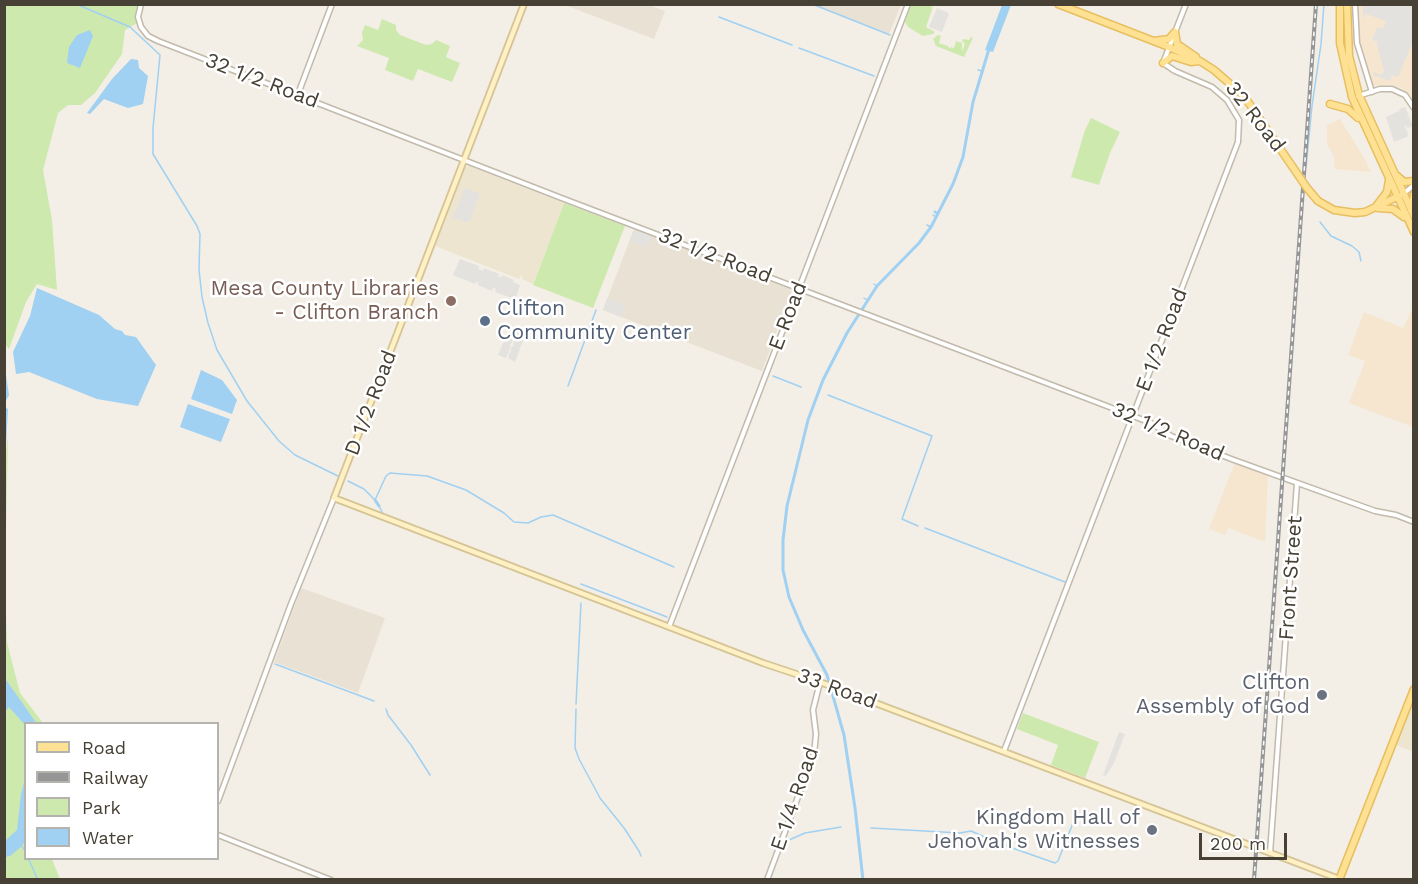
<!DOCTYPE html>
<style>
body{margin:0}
#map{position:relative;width:1418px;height:884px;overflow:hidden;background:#f3efe6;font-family:"Work Sans",sans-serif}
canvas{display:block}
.frame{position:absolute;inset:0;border:6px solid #464035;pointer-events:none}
.legend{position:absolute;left:24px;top:722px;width:195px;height:138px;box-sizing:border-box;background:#fff;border:2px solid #b5b3ae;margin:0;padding:8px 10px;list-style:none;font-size:18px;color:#464035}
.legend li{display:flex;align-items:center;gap:12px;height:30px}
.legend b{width:30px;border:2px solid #b5b3ae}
.scale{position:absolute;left:1199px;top:833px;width:88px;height:27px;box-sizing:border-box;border:3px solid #464035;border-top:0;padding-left:8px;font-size:18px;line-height:21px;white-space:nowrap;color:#464035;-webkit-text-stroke:4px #fff;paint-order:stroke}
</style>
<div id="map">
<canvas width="1418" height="884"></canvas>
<div class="frame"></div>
<ul class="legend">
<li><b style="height:8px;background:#ffe193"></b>Road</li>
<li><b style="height:8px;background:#969696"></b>Railway</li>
<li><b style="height:16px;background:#cee9ae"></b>Park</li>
<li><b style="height:16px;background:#a0d0f2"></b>Water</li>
</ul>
<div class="scale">200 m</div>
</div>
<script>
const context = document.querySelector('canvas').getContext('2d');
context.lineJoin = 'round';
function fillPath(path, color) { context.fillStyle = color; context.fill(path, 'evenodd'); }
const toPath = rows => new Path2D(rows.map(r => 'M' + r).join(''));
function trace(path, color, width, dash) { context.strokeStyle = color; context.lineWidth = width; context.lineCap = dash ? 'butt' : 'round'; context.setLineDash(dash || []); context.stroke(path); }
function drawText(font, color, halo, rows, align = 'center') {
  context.font = font + ' "Work Sans",sans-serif'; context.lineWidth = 5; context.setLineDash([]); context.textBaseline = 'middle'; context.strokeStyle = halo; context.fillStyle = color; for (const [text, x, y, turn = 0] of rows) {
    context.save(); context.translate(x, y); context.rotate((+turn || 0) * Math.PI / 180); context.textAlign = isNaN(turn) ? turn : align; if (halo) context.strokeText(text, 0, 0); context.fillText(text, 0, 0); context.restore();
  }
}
fillPath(toPath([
 [565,5,649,5,665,11,654,39],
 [812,5,901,4,901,5,889,34],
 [634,229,792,290,762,371,603,310],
 [301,588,385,618,358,693,274,662]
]), '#e8e1d4');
fillPath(toPath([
 [1359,5,1413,5,1413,99,1401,88,1390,85,1374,86,1372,83,1359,36],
 [1340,119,1366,161,1371,172,1335,169,1334,156,1327,144,1327,125],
 [1413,307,1414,307,1413,427,1349,403,1365,361,1348,355,1364,312,1403,328],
 [1235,462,1268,474,1265,542,1228,528,1225,535,1209,529]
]), '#f6e6d0');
fillPath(toPath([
 [469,166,564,203,533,284,522,279,523,277,521,276,519,279,435,246,465,168],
 [1413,699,1413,752,1396,745]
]), '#ede5cf');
fillPath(toPath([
 [4,5,141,5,139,22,125,30,122,54,95,93,81,105,68,105,58,113,43,170,52,220,57,290,37,284,26,302,9,349,4,343],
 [911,5,927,5,933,7,926,27,935,32,933,34,923,36,908,27,905,22],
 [382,19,396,25,396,30,400,35,426,45,432,44,436,40,450,46,446,57,460,63,452,82,418,69,413,81,385,70,389,58,357,46,363,40,362,33,365,25,378,30],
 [938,35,941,36,939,43,948,46,950,49,951,47,954,48,956,41,962,43,962,52,965,43,962,42,963,39,969,40,971,37,973,38,964,57,936,46,933,39],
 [1091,118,1120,132,1110,153,1099,185,1071,177,1085,130],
 [564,203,625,226,593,308,533,285],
 [8,437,5,583,7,642,20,693,43,723,26,724,26,858,52,859,60,879,5,880,4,465],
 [1023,713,1099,742,1085,778,1051,765,1058,745,1017,729]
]), '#cee9ae');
fillPath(toPath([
 [1363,5,1413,5,1413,41,1398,77,1392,75,1390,81,1373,75,1374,72,1382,75,1384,71,1377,45,1378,42,1372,40,1377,27,1383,29,1386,21,1366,14,1365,17,1363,17],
 [937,8,949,13,942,32,929,27],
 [1405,107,1409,116,1406,118,1409,117,1413,126,1408,128,1404,124,1408,134,1407,137,1394,142,1386,117,1399,111,1400,113,1399,109],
 [465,188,480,194,470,221,465,222,453,218],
 [634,229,652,236,647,248,630,241],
 [460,259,479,266,478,269,483,271,484,268,499,274,498,277,501,277,502,275,514,280,513,282,520,285,516,297,513,296,512,298,495,292,496,289,493,288,492,291,478,285,478,282,476,282,475,284,453,275],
 [607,298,625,305,621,317,603,310],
 [509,326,517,329,511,344,509,344,511,346,506,358,498,355,503,343,505,343,503,341],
 [522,329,527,331,520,348,518,348,520,349,515,362,508,358,512,346,515,347,513,345,518,330],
 [1119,732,1125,734,1114,763,1106,776,1103,775]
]), '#e4e2de');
fillPath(toPath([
 [1002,5,1011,5,993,52,985,50],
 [90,30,93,36,80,68,67,63,69,47,77,35],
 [131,59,138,60,139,68,148,76,143,104,128,108,104,99,90,114,87,113,112,79],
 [37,288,99,315,115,329,122,331,125,335,136,337,156,365,138,406,97,399,29,372,16,374,13,352,30,316],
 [4,361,9,395,5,403,5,407,8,409,5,465],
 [201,370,222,380,237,400,232,414,191,399],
 [188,404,230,419,221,442,180,427],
 [4,677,35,721,37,723,25,725,9,707,5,712],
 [25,779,25,841,22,846,10,856,5,857,5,841,17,830,21,794]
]), '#a0d0f2');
trace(toPath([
 [76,4,130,27,160,55,153,128,153,154,197,226,200,234,199,270,202,297,208,323,217,350,247,401,279,441,295,455,340,477],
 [812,4,890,35],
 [719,17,792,45],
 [799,48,874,76],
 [978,70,982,71],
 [1306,167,1312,106,1321,44,1324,4],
 [935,211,938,213],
 [934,212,938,214],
 [933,215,936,217],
 [1320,222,1331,236,1352,246,1359,252,1361,261],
 [927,225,931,227],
 [874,284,877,286],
 [864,298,867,300],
 [773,376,801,387],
 [568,386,596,310],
 [828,395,932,436,902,519,918,526],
 [348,481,364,489,375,500,386,476,390,473,427,476,466,490,504,513,514,522,528,523,541,517,553,515,674,567],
 [379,506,383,514],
 [925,528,1065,582],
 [581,584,667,617],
 [275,664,374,701],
 [576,704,581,603],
 [386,709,388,715,411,745,430,775],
 [576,709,575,748,579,759,600,798,624,828,639,851,641,856],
 [871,828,960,833,971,831,1001,844,1055,863,1058,861,1073,823],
 [782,843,805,833,841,827],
 [22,846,26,853],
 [28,858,38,880]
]), '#a0d0f2', 1.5);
trace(toPath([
 [375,500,379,506],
 [863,880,855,808,844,735,827,675,803,630,789,597,783,570,783,540,787,506,808,420,823,380,847,333,877,286,919,243,931,227,953,184,963,157,973,102,989,49]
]), '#a0d0f2', 3);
const tertiary = toPath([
 [141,4,138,17,141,27,148,36,158,41,564,199,1133,416,1151,423,1171,436,1234,460,1375,511,1396,515,1414,522],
 [1355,4,1357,43,1372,92],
 [298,94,332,4],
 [1358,96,1380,89,1392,89,1405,95,1414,108],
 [1403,194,1414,185],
 [669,627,908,4],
 [1004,751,1238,142,1239,120,1227,100,1212,87,1175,71,1163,63,1186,4],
 [218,801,291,604,334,498],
 [218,835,331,880],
 [1270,853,1297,483],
 [767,880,814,754,816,734,813,710,820,682]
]);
const secondary = toPath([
 [524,4,334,498,763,663,820,682,1339,879]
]);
const primary = toPath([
 [1058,4,1169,47,1200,61,1214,70,1244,96,1292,166],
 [1340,4,1340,43,1352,97,1414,232],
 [1347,4,1349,56,1359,95,1414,216],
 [1175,32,1177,44,1196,57],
 [1154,41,1169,39,1175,32],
 [1163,63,1172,56,1191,62,1199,61],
 [1330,104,1348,109,1358,118],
 [1396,175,1404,182,1414,181],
 [1318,201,1334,210,1355,213,1365,212,1399,196],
 [1377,205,1387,192,1389,180],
 [1378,208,1393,209,1404,217],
 [1411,210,1414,194],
 [1339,880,1414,689]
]);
trace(tertiary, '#c2baab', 7);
trace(secondary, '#d5c495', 8);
trace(primary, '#e7bf61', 9);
trace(tertiary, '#fff', 4);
trace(secondary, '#fff1c4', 4.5);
trace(primary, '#ffe193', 6);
const rail = toPath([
 [1254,880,1316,4]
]);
trace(rail, '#969696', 4);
trace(rail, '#fff', 1.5, [4.5]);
const primaryBridge = toPath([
 [1292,166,1307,188,1318,201]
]);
trace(primaryBridge, '#e7bf61', 9, []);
trace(primaryBridge, '#ffe193', 6);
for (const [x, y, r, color] of [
 [451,301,6,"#8d6e63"],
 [485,321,6,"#5c6f8a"],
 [1322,695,6,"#6b7280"],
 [1152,830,6,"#6b7280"]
]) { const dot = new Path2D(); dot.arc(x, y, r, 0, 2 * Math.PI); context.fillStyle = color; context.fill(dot); trace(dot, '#fff', 2); }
drawText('21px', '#464035', '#fff', [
 ["32 1/2 Road",262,81,21],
 ["32 Road",1255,117,52],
 ["32 1/2 Road",715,256,21],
 ["E Road",788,316,-69],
 ["E 1/2 Road",1162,340,-69],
 ["D 1/2 Road",371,403,-69],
 ["32 1/2 Road",1168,432,23],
 ["Front Street",1291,578,-86],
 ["33 Road",837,689,20],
 ["E 1/4 Road",795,799,-71]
]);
drawText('21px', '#785e54', '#fff', [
 ["Mesa County Libraries",439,289],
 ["- Clifton Branch",439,313]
], 'right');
drawText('21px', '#4e5e75', '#fff', [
 ["Clifton",497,309],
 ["Community Center",497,333]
], 'left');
drawText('21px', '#5b616d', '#fff', [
 ["Clifton",1310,683],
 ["Assembly of God",1310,707],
 ["Kingdom Hall of",1140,818],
 ["Jehovah's Witnesses",1140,842]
], 'right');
</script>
